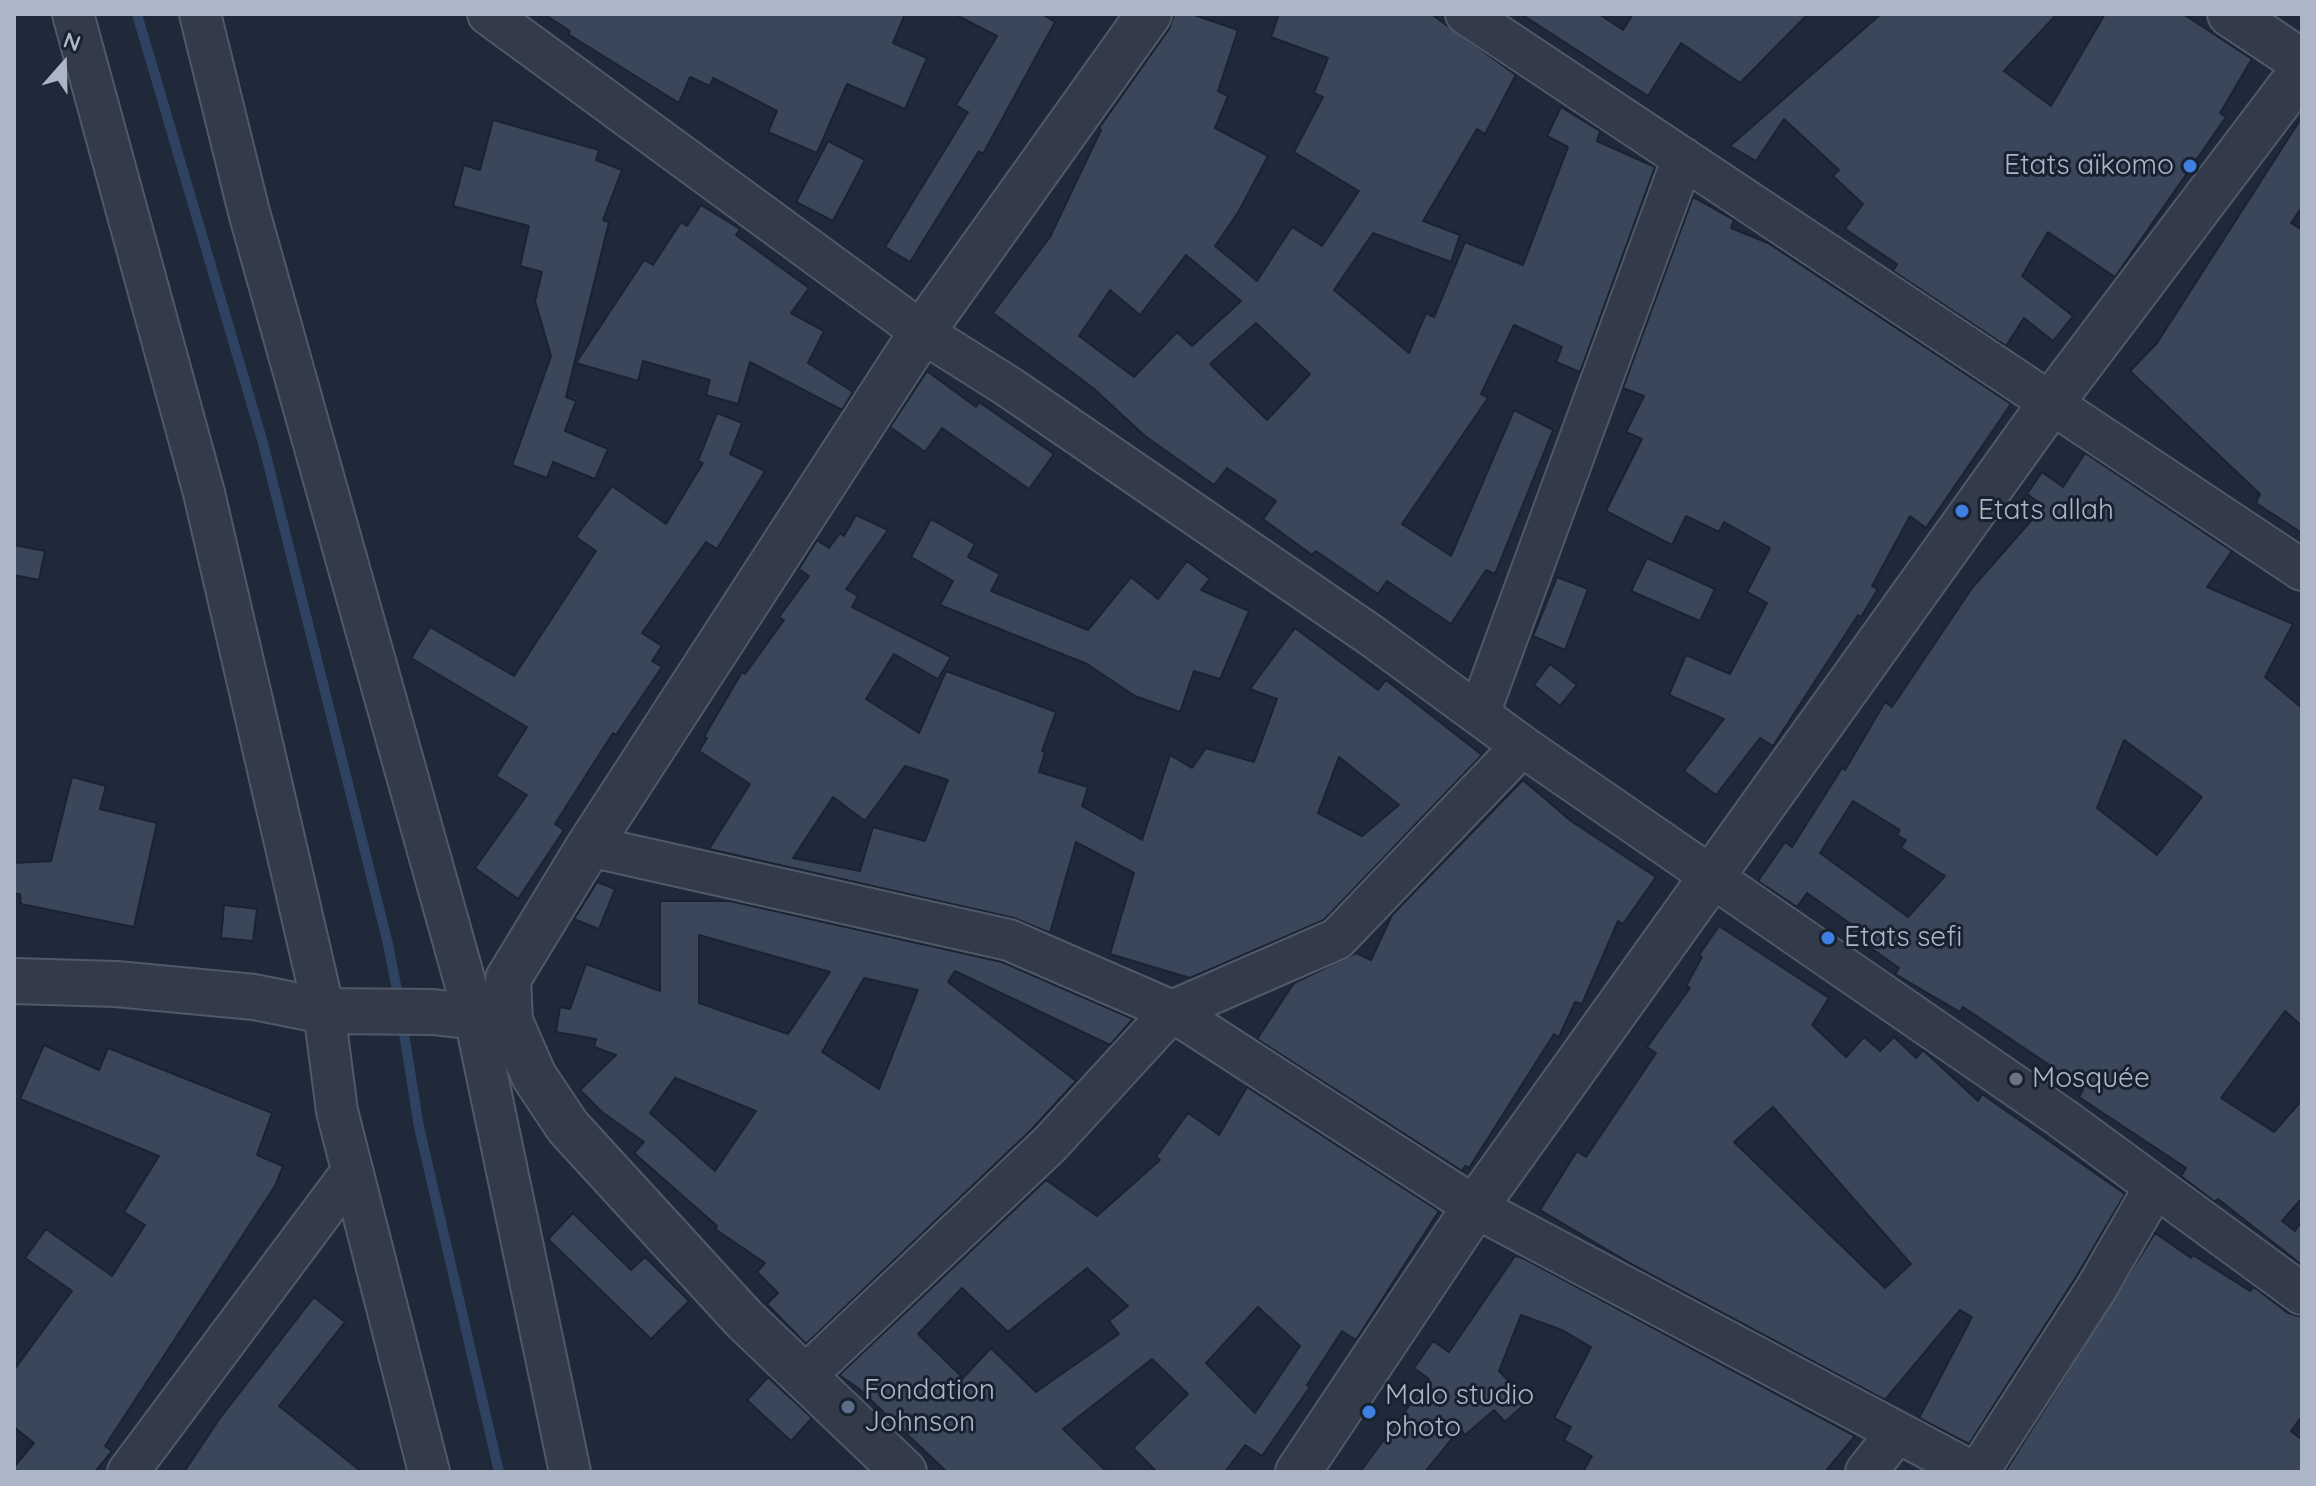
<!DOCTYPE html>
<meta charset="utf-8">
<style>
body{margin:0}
#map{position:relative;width:2316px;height:1486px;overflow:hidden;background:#1f293a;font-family:Quicksand,sans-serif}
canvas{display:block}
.frame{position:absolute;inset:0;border:16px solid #adb6c7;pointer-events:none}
.north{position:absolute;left:24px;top:24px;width:80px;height:80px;-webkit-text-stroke:6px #18212f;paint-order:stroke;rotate:20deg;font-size:22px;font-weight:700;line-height:32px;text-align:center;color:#adb6c7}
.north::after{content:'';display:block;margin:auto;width:28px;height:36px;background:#adb6c7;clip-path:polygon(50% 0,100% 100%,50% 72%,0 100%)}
</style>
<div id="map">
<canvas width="2316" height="1486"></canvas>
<div class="frame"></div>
<div class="north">N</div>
</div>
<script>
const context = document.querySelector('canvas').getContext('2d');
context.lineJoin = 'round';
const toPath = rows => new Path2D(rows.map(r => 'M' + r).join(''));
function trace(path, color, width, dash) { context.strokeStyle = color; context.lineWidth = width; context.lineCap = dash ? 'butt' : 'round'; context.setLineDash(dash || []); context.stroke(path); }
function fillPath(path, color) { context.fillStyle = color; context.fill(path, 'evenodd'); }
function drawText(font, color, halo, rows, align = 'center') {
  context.font = font + ' Quicksand,sans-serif'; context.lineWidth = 6; context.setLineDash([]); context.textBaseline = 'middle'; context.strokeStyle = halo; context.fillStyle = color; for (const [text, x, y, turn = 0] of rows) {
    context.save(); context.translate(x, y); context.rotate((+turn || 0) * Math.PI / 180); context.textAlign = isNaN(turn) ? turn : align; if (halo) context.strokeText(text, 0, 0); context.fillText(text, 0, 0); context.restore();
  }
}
trace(toPath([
 [137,14,263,443,388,944,399,1001],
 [402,1021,419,1127,499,1472]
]), '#2f4261', 10);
const building = toPath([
 [544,14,905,14,893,43,927,58,905,109,847,84,817,153,768,132,777,111,713,78,710,86,690,77,679,103,568,34,570,31,544,14],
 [954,14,1042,14,1055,22,983,154,979,151,910,262,885,247,968,112,956,105,997,36,954,14],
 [1174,14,1191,14,1238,30,1218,91,1228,96,1215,128,1268,156,1239,211,1215,246,1257,281,1292,227,1322,246,1359,191,1294,152,1323,97,1314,93,1328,58,1271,37,1279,14,1431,14,1516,75,1485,134,1477,129,1423,221,1460,235,1451,262,1373,233,1334,290,1409,353,1426,313,1434,317,1465,242,1523,265,1568,147,1547,136,1561,107,1600,131,1597,141,1655,167,1580,372,1556,362,1562,347,1514,325,1481,394,1488,398,1402,524,1451,556,1514,410,1553,430,1495,574,1486,570,1451,624,1387,581,1378,594,1316,551,1312,555,1263,519,1276,501,1227,468,1214,485,1145,436,1093,388,993,313,1050,237,1101,130,1099,128,1169,29,1174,14],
 [1186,255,1241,301,1192,346,1177,332,1134,377,1079,336,1110,290,1140,315,1186,255],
 [1256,323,1310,374,1267,420,1210,364,1256,323],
 [1521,14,1599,14,1623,30,1633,14,1808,14,1740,83,1681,43,1648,96,1521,14],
 [1881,14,2057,14,2004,71,2051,106,2105,14,2183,14,2252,59,2220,113,2226,117,2115,277,2048,232,2022,276,2073,316,2053,341,2024,318,2006,346,1893,271,1897,264,1845,229,1863,204,1833,176,1839,170,1784,119,1756,161,1730,146,1881,14],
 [2302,117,2302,207,2291,223,2302,230,2302,533,2256,503,2260,494,2130,371,2157,343,2302,117],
 [493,120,599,150,596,160,622,170,603,220,609,222,566,397,576,401,565,431,608,449,595,479,553,462,547,478,512,465,551,356,535,301,542,272,520,266,529,226,453,206,464,165,480,170,493,120],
 [828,141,865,160,833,221,796,202,828,141],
 [1693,197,1734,220,1731,228,1768,243,2011,404,1926,528,1910,516,1872,586,1878,589,1861,617,1858,615,1773,746,1760,738,1716,795,1684,771,1724,719,1669,695,1686,655,1730,674,1767,603,1747,592,1770,548,1724,522,1719,532,1686,516,1672,545,1606,511,1642,439,1626,432,1644,396,1623,388,1693,197],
 [701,205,740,229,736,235,809,288,791,313,824,331,808,363,853,392,842,410,750,362,738,404,706,395,710,380,643,361,638,381,576,363,644,260,653,265,681,222,687,226,701,205],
 [927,371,976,407,979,402,1054,454,1029,489,942,428,925,452,890,427,927,371],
 [717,413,742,423,730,454,765,471,717,549,706,542,642,633,662,646,652,661,662,667,616,735,613,733,555,824,564,830,518,899,475,868,527,795,496,776,527,727,411,658,430,627,514,676,596,551,576,537,612,486,666,524,703,463,698,461,717,413],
 [2085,453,2232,551,2207,587,2293,624,2265,677,2302,708,2302,1026,2285,1011,2221,1098,2274,1132,2302,1100,2302,1198,2282,1221,2295,1231,2302,1221,2302,1265,2218,1199,2215,1202,2181,1176,2186,1168,2079,1097,2083,1090,2048,1064,1963,1007,1960,1012,1895,974,1899,968,1850,933,1855,927,1807,893,1797,907,1758,881,1785,842,1792,847,1842,768,1845,770,1885,702,1892,707,1972,588,2044,506,2027,494,2042,472,2063,487,2085,453],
 [2124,740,2202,797,2157,855,2097,808,2124,740],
 [1853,801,1900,830,1897,835,1906,840,1901,848,1945,876,1908,917,1820,853,1853,801],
 [856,515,888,530,846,589,858,596,852,607,951,657,938,679,894,654,866,699,919,733,946,671,1056,712,1042,751,1045,752,1039,772,1088,787,1082,806,1142,840,1170,755,1192,768,1206,748,1254,762,1277,699,1250,689,1295,628,1378,690,1386,680,1482,755,1324,920,1190,978,1110,954,1134,873,1076,842,1050,933,1014,918,709,849,750,784,699,751,707,738,704,737,742,672,745,674,784,620,779,617,809,576,799,569,817,540,829,548,840,533,844,536,856,515],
 [1339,757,1399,805,1362,836,1318,813,1339,757],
 [905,766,948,780,925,841,873,827,860,871,793,858,833,797,865,821,905,766],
 [931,519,975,544,968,557,1000,574,991,591,1088,630,1131,577,1158,599,1187,561,1210,579,1201,590,1249,611,1220,679,1194,671,1180,712,1135,696,1087,664,940,605,953,581,911,557,931,519],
 [14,545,45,551,39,580,14,575,14,545],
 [1647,558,1715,589,1700,621,1631,591,1647,558],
 [1557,577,1588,589,1565,650,1533,636,1557,577],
 [1550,664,1577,685,1560,706,1534,685,1550,664],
 [72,777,106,786,100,809,157,823,134,927,21,904,20,894,14,894,14,863,51,861,72,777],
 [1523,780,1571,821,1656,877,1623,924,1618,921,1582,1004,1575,1002,1559,1037,1554,1034,1469,1168,1465,1166,1462,1171,1257,1039,1294,983,1356,953,1371,960,1392,915,1523,780],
 [597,882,615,889,599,929,574,919,597,882],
 [660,901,730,901,1002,962,1133,1019,1110,1045,955,971,948,982,1076,1081,1031,1130,806,1344,767,1304,778,1293,757,1272,765,1263,715,1229,717,1226,634,1153,644,1142,602,1112,580,1090,616,1055,594,1047,596,1039,556,1032,560,1007,570,1009,586,964,660,991,660,901],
 [699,935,830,972,788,1034,699,1003,699,935],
 [864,978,918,990,879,1089,822,1052,864,978],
 [675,1078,756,1111,715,1171,650,1113,675,1078],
 [224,905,257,909,253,941,221,938,224,905],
 [1719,926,1829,998,1812,1025,1846,1057,1864,1037,1880,1051,1894,1037,1916,1058,1923,1050,1978,1101,1982,1094,2125,1194,2076,1277,1969,1444,1919,1418,1972,1317,1960,1310,1885,1400,1633,1265,1540,1210,1577,1151,1586,1157,1656,1053,1647,1047,1690,988,1686,986,1702,957,1699,955,1719,926],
 [1773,1107,1911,1264,1885,1288,1734,1142,1773,1107],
 [44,1045,99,1070,108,1048,272,1113,257,1155,283,1166,275,1186,105,1446,112,1451,95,1472,14,1472,14,1467,34,1443,14,1427,14,1370,72,1291,25,1258,46,1229,112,1276,145,1225,124,1212,159,1156,20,1099,44,1045],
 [1247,1087,1439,1211,1356,1340,1342,1331,1307,1385,1310,1387,1262,1456,1245,1445,1225,1472,1157,1472,1133,1448,1188,1394,1152,1359,1063,1429,1107,1472,947,1472,858,1388,839,1375,1046,1180,1097,1216,1160,1160,1156,1157,1188,1113,1219,1135,1247,1087],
 [1087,1268,1128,1306,1109,1321,1119,1334,1036,1392,991,1348,963,1378,918,1334,962,1288,1008,1332,1087,1268],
 [1258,1307,1300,1346,1255,1413,1206,1363,1258,1307],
 [573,1213,631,1270,645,1257,689,1301,651,1339,548,1239,573,1213],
 [2155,1233,2191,1258,2193,1255,2250,1291,2254,1287,2288,1313,2302,1317,2302,1416,2291,1431,2302,1440,2302,1472,2005,1472,2155,1233],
 [1515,1256,1523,1258,1855,1436,1825,1472,1583,1472,1592,1456,1564,1440,1571,1427,1554,1418,1591,1347,1562,1330,1521,1315,1499,1371,1528,1401,1505,1422,1494,1410,1465,1435,1460,1429,1425,1472,1360,1472,1429,1379,1414,1368,1433,1341,1449,1352,1515,1256],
 [314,1297,345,1322,279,1406,362,1472,184,1472,220,1418,314,1297],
 [768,1377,812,1418,791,1441,747,1400,768,1377]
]);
fillPath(building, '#3a475b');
trace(building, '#1a2331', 2);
const minor = toPath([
 [73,14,204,493,324,1011,337,1111,429,1472],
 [200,14,249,212,475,1018,570,1472],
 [488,14,922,332,1009,387,1372,636,1522,746,2062,1118,2302,1294],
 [1466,14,2302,570],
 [1479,714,1683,158],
 [589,846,1009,940,1172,1011,1475,1207,1972,1472],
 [805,1376,1050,1144,1172,1011,1337,939,1522,746],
 [128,1472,351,1173],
 [1866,1472,1896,1434],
 [1978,1472,2096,1289,2155,1187]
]);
const tertiary = toPath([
 [2230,14,2302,62],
 [14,981,116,984,254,997,324,1011,433,1012,510,1021],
 [904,1472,744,1319,568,1127,534,1076,510,1021,508,979,589,846,922,332,1149,14],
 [1298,1472,1475,1207,2051,403,2302,71]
]);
trace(minor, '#505968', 44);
trace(tertiary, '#505968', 48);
trace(minor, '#333b4a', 40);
trace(tertiary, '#333b4a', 44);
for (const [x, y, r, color] of [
 [2190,166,8,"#3f7fe0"],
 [1962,511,8,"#3f7fe0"],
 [1828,938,8,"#3f7fe0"],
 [2016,1079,8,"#6b7280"],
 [848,1407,8,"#5c6f8a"],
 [1369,1412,8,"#3f7fe0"]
]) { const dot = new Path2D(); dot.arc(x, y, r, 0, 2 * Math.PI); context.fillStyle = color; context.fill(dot); trace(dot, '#18212f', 3); }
drawText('28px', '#adb6c7', '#18212f', [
 ["Etats aïkomo",2174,166,"right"],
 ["Etats allah",1978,511],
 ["Etats sefi",1844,938],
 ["Mosquée",2032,1079],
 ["Fondation",864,1391],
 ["Johnson",864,1423],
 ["Malo studio",1385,1396],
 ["photo",1385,1428]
], 'left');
</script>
